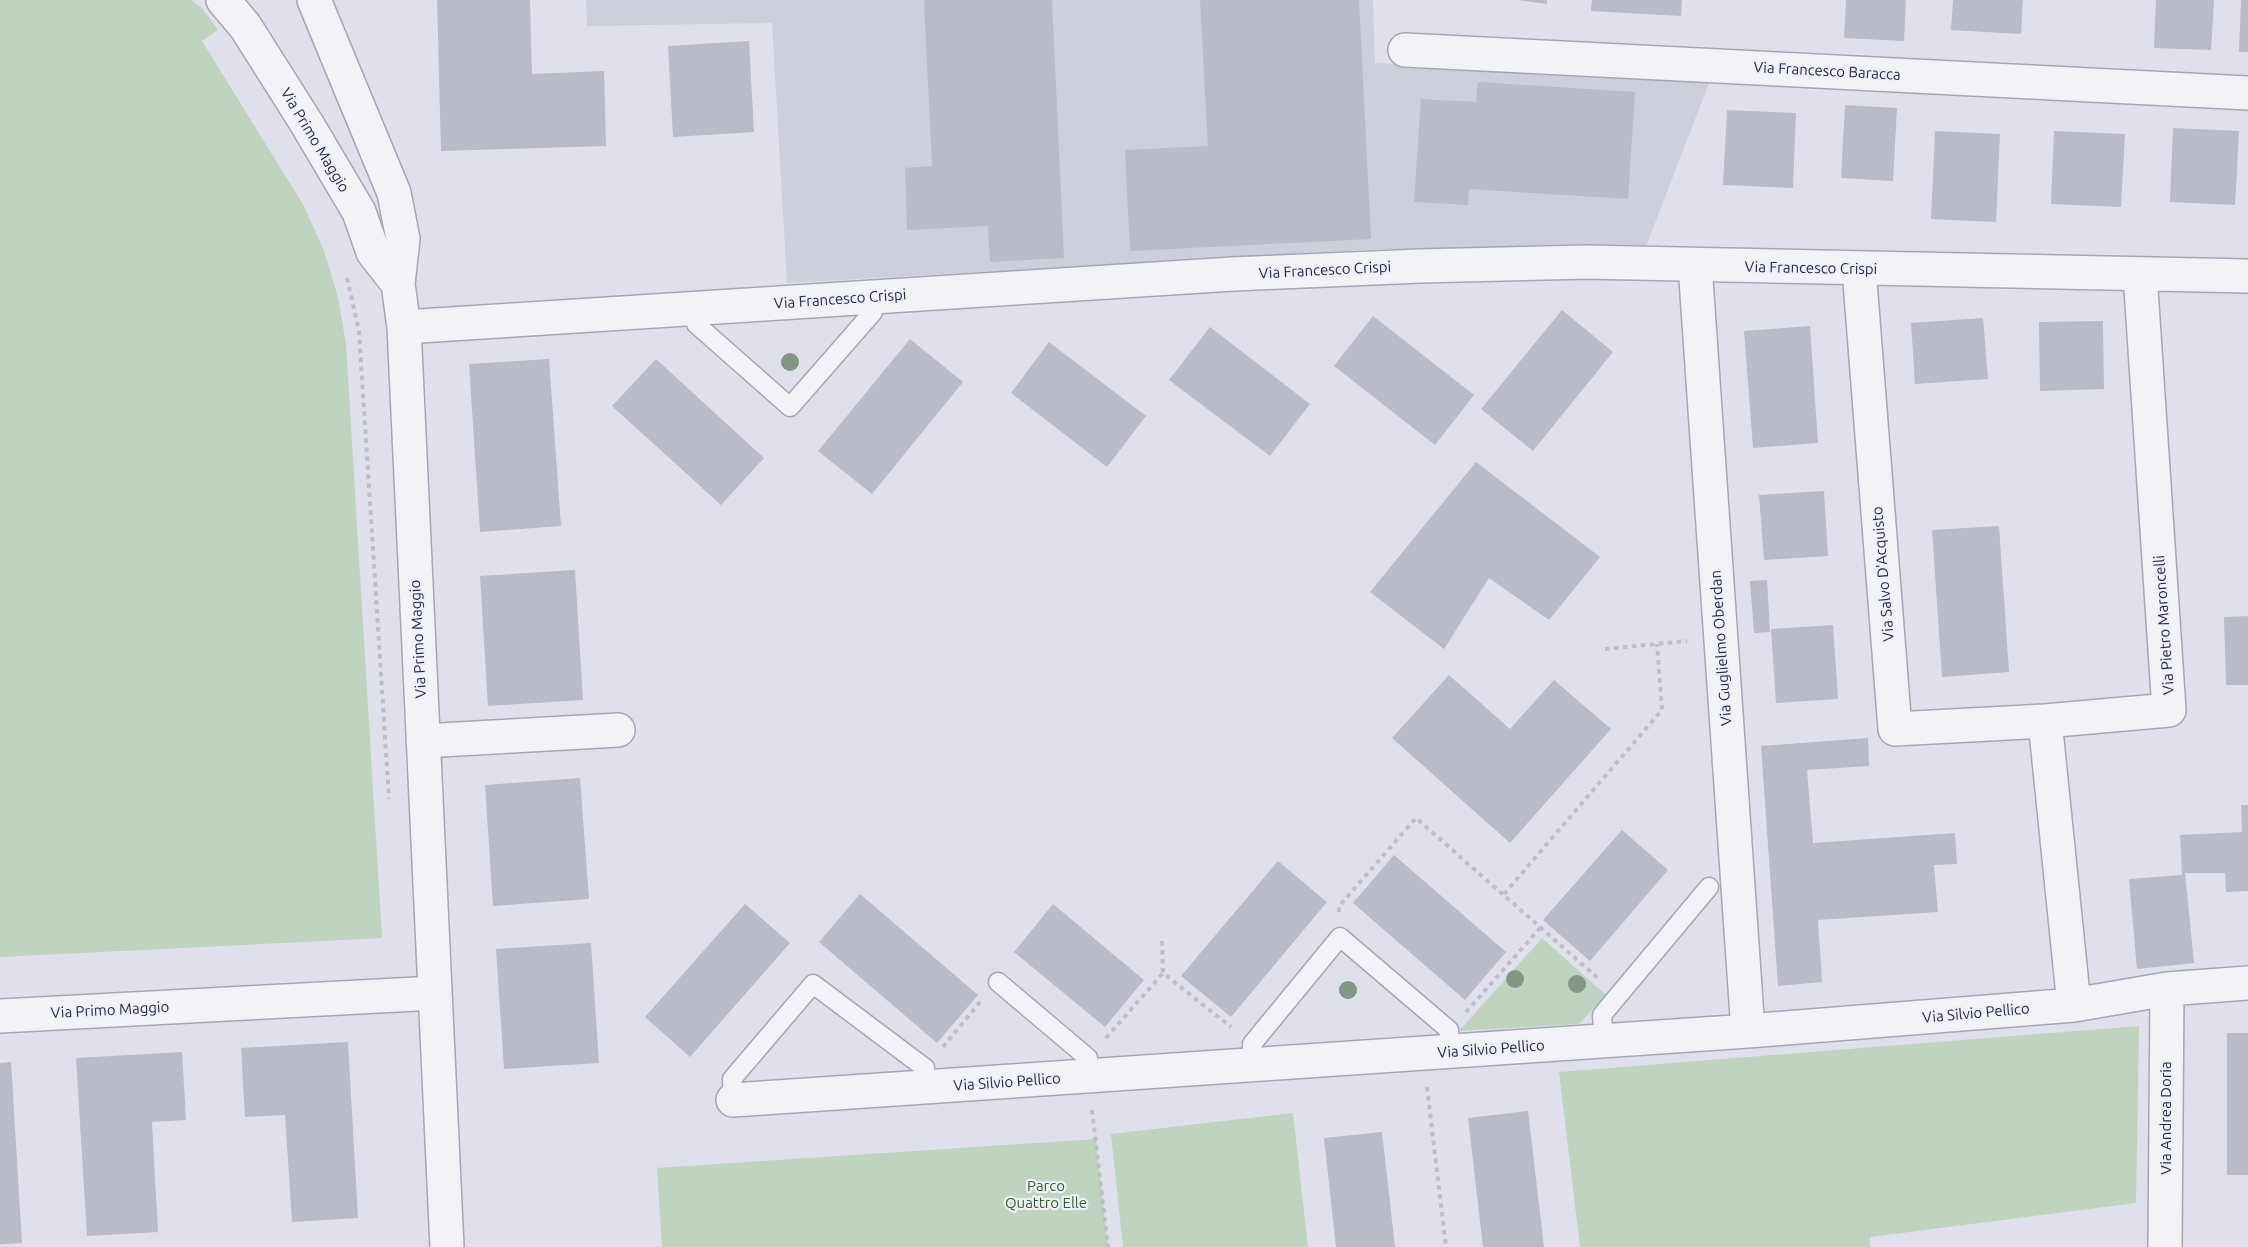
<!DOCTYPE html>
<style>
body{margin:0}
canvas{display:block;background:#dfe0e9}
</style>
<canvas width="2248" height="1247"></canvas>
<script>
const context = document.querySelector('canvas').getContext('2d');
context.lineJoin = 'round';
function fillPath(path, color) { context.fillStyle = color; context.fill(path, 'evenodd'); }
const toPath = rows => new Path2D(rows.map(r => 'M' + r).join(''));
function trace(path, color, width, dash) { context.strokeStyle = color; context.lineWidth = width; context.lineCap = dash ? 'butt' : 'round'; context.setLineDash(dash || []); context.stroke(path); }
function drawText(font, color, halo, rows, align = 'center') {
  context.font = font + ' Ubuntu,sans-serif'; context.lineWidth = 4.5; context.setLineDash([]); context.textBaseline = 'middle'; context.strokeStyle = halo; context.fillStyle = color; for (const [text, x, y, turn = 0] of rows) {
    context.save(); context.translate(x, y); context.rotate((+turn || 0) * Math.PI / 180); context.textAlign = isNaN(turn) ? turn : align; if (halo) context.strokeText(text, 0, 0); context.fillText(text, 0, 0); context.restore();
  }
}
fillPath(toPath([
 [586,0,1373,0,1375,63,1711,78,1645,249,1379,249,787,283,772,23,587,26]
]), '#cdcfdb');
fillPath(toPath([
 [0,0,191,0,202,8,218,30,202,41,304,206,324,251,338,297,346,344,382,938,0,957],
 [1542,938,1606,995,1579,1024,1459,1031],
 [2139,1026,2136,1203,1870,1237,1870,1247,1580,1247,1559,1072],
 [1293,1113,1308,1247,1123,1247,1111,1134],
 [1096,1139,1108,1247,662,1247,657,1168]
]), '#c0d3c0');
fillPath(toPath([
 [437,0,530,0,532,74,604,71,606,146,441,151],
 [924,0,1052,0,1064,258,990,262,988,226,907,230,905,168,932,166],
 [1200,0,1359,0,1371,239,1130,251,1125,150,1208,146],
 [1518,0,1547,0,1547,4],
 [1592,0,1682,0,1681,16,1591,11],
 [1846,0,1906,0,1904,41,1844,38],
 [1953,0,2023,0,2021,34,1951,30],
 [2156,0,2214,0,2211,50,2154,48],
 [2241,0,2248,0,2248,52,2239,52],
 [749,41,754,132,673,137,668,46],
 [1478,82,1635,92,1628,199,1469,189,1468,205,1414,202,1421,99,1476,102],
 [1845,105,1897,108,1893,181,1841,178],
 [1727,110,1796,113,1793,188,1723,185],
 [2173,128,2239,131,2235,205,2170,202],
 [1935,131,2000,134,1996,222,1931,219],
 [2054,131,2125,134,2121,207,2051,204],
 [1562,310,1613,352,1533,451,1481,409],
 [1373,316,1474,395,1435,445,1334,366],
 [1983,318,1988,379,1915,384,1911,323],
 [2103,321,2104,389,2040,391,2039,322],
 [1810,326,1818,443,1753,448,1744,331],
 [1210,327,1310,404,1270,456,1169,380],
 [910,339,963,382,872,494,818,451],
 [1049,342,1146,416,1107,467,1011,393],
 [549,359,561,526,480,532,469,364],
 [656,359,764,458,721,505,612,406],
 [1476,462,1600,557,1549,620,1489,578,1444,649,1370,592],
 [1824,491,1828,556,1764,560,1759,495],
 [1999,526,2009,672,1942,677,1932,530],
 [575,570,583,700,488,706,480,576],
 [1767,580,1770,632,1754,633,1750,581],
 [2248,616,2248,685,2226,685,2224,617],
 [1833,625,1838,699,1776,703,1771,629],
 [1449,675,1510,729,1554,680,1611,729,1510,843,1392,738],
 [1868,738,1869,766,1807,770,1813,843,1955,833,1957,864,1934,865,1938,912,1818,920,1822,982,1778,986,1761,746],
 [580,778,589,899,493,906,485,785],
 [2241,805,2248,805,2248,891,2226,892,2225,873,2185,873,2194,963,2137,969,2129,879,2182,875,2180,835,2242,832],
 [1622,830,1668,870,1590,961,1543,920],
 [1394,855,1506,952,1465,1000,1353,903],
 [1278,861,1327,902,1231,1017,1181,976],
 [860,894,978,995,937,1043,819,942],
 [745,904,790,943,690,1057,645,1017],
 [1053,904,1144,980,1105,1027,1014,952],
 [591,943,599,1063,504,1069,496,949],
 [2227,1033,2248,1033,2248,1175,2227,1175],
 [348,1042,358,1218,292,1222,285,1115,245,1117,241,1048],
 [182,1052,186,1120,152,1122,158,1232,87,1236,76,1058],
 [11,1062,22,1243,0,1244,0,1063],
 [1528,1111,1544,1247,1483,1247,1468,1118],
 [1382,1132,1395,1247,1336,1247,1324,1138]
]), '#b9bbc9');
const service = toPath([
 [696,308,696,324,790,407,873,312,871,297],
 [998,982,1088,1058,1089,1076],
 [1604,1041,1602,1015,1709,887],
 [1253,1066,1252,1044,1340,937,1449,1030,1450,1052],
 [733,1100,732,1079,813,984,925,1068,926,1088]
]);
const minor = toPath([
 [223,0,245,26,307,124,359,212,373,252,398,284],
 [314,0,394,193,403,239,398,284,404,327,447,1247],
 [1405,50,2248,93],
 [1695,265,1748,1031],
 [1859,269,1895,729,2045,721],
 [404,327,1233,274,1420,266,1586,262,2248,276],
 [423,741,618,730],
 [2074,1005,2045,721,2169,710,2140,274],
 [0,1016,435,993],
 [733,1100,1748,1031,2074,1005,2167,989,2248,983],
 [2165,1247,2167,989]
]);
trace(service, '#a4a6b3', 21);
trace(minor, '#a4a6b3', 36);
trace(toPath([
 [347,278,359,331,389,799],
 [1605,649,1687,641],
 [1504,894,1662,710,1657,644],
 [1339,912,1339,906,1416,818,1599,979],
 [1162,941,1163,973,1231,1027],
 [1466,1012,1541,927],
 [1106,1038,1163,973],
 [943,1047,980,1002],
 [1427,1087,1446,1247],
 [1092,1110,1108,1247]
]), '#bdbec8', 4, [4.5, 4.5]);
trace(service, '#f2f2f7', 18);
trace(minor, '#f2f2f7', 33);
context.fillStyle = '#819886';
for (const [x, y] of [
 [790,362],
 [1515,979],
 [1577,984],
 [1348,990]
]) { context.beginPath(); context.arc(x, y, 9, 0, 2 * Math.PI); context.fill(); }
drawText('15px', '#272b41', '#eef0f6', [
 ["Via Francesco Baracca",1827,71,3],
 ["Via Primo Maggio",315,140,59],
 ["Via Francesco Crispi",1811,268,1],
 ["Via Francesco Crispi",1325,270,-3],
 ["Via Francesco Crispi",840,299,-4],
 ["Via Salvo D'Acquisto",1883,574,-95],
 ["Via Pietro Maroncelli",2164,625,-94],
 ["Via Primo Maggio",418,639,-93],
 ["Via Guglielmo Oberdan",1721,648,-94],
 ["Via Primo Maggio",110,1010,-3],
 ["Via Silvio Pellico",1976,1013,-5],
 ["Via Silvio Pellico",1491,1049,-4],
 ["Via Silvio Pellico",1007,1082,-4],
 ["Via Andrea Doria",2166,1118,-90]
]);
drawText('15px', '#345d35', '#eef0f6', [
 ["Parco",1046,1186],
 ["Quattro Elle",1046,1203]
]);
</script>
